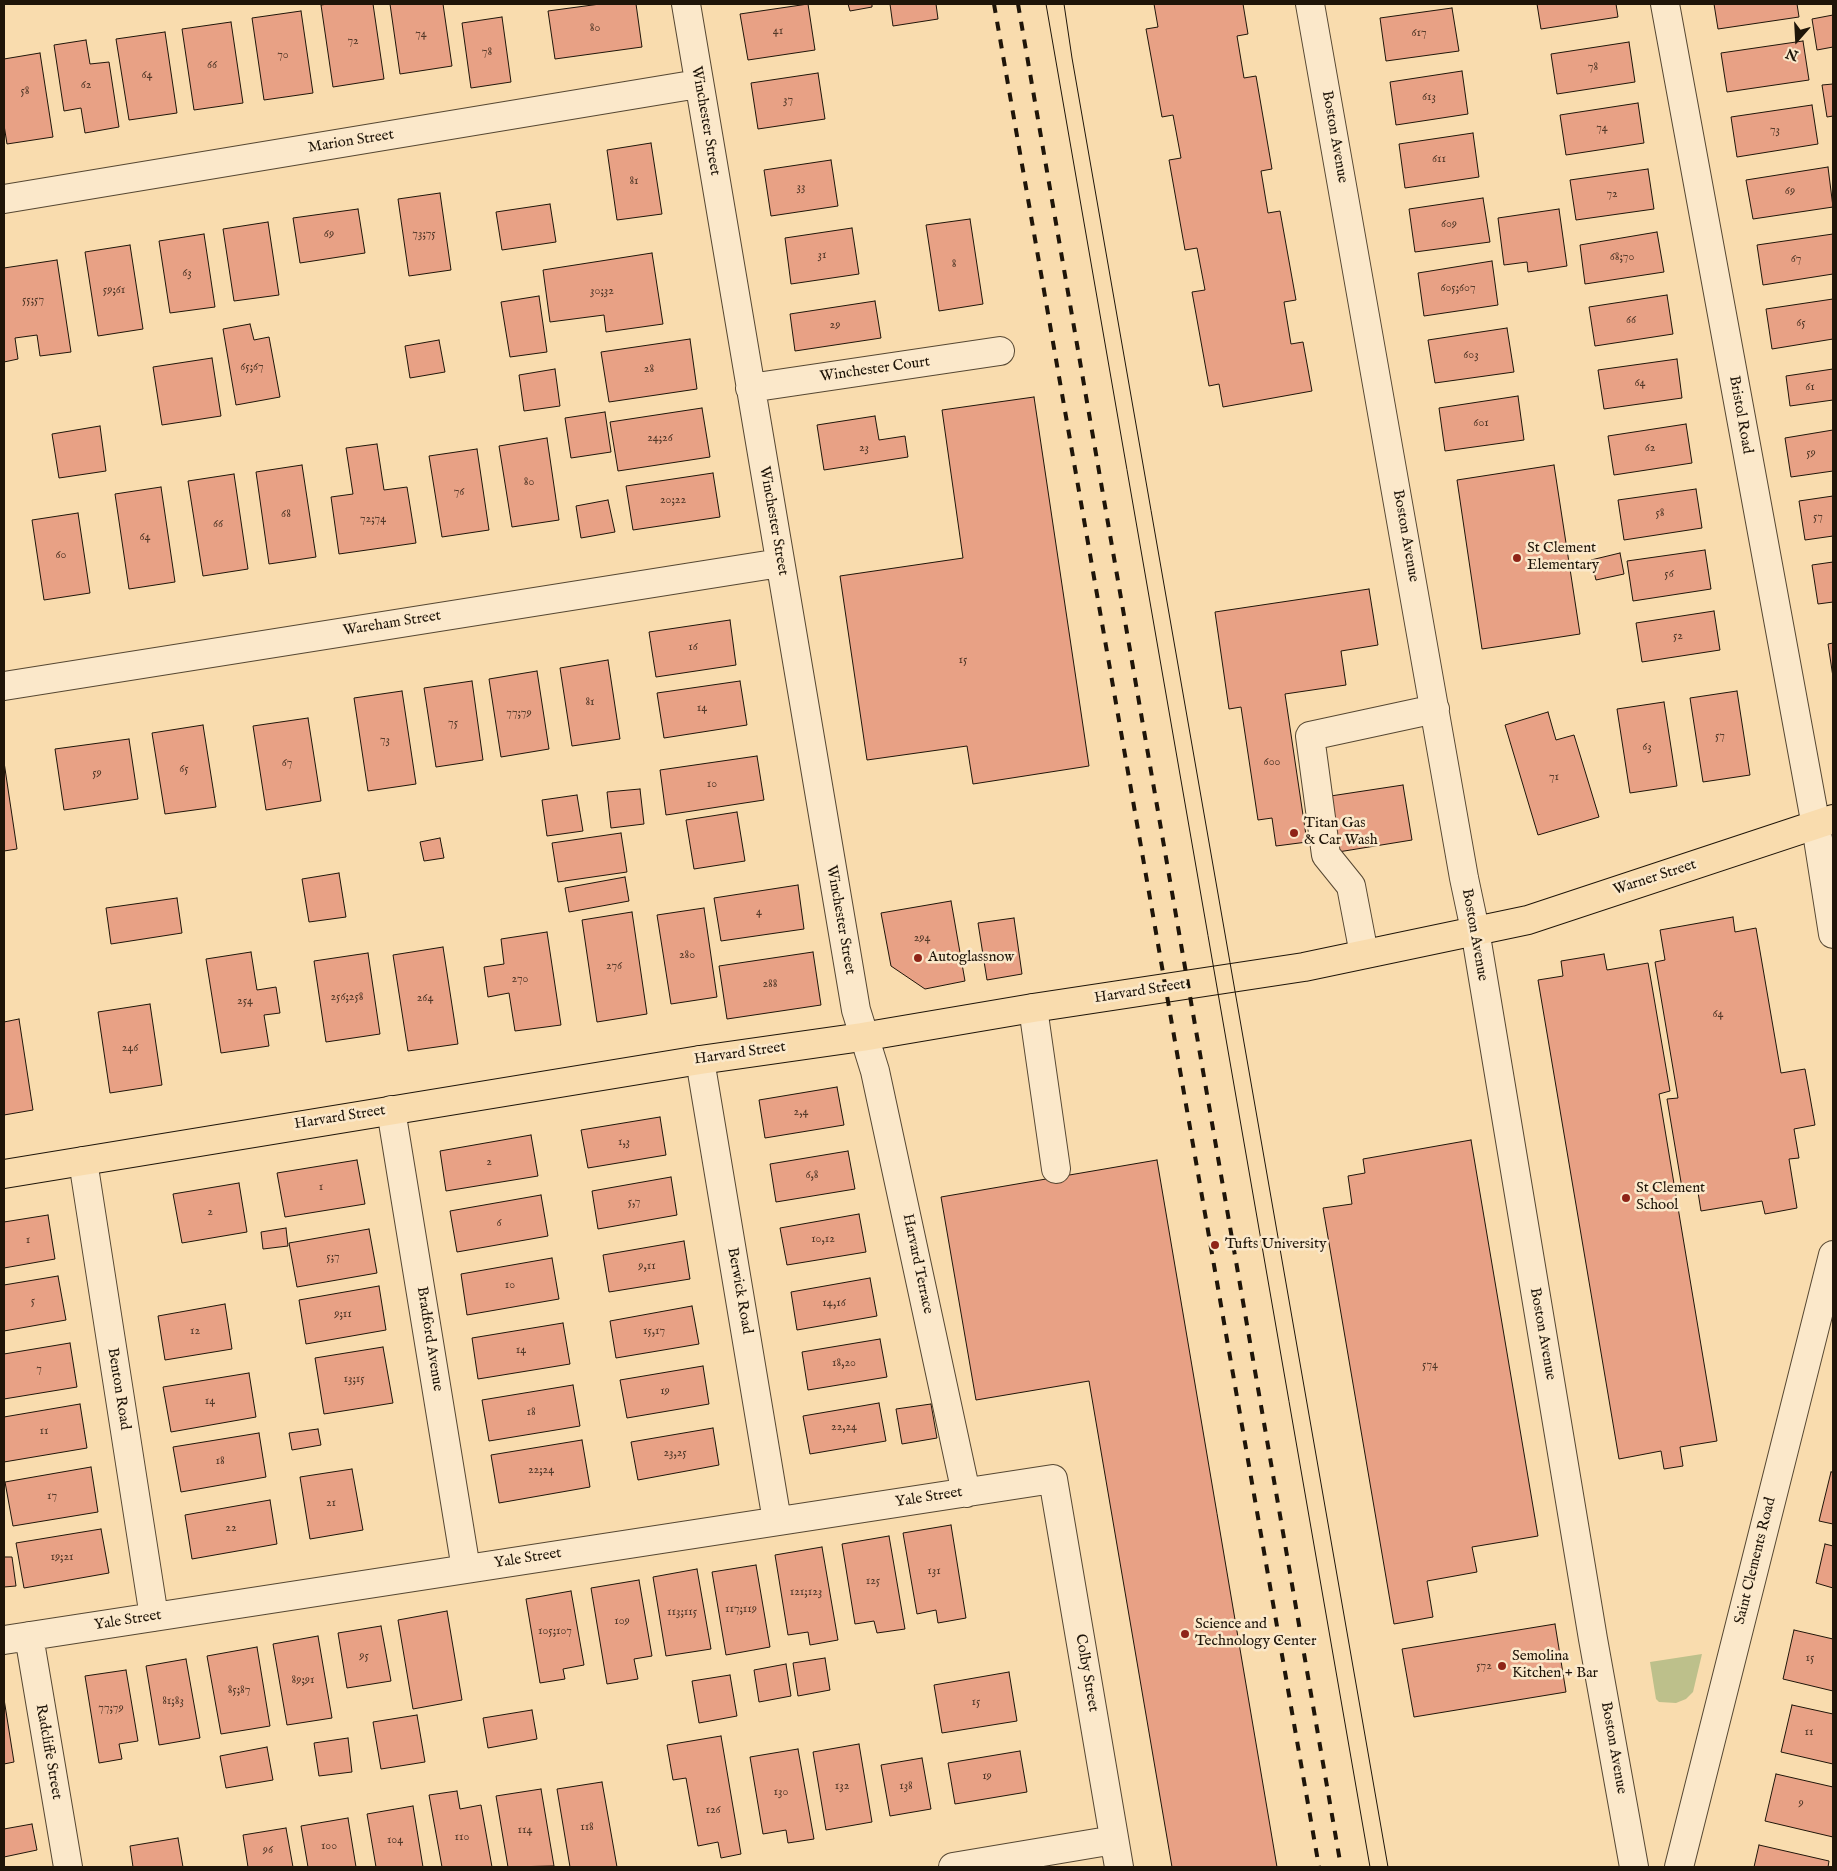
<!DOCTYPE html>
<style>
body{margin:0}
#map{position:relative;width:1837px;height:1871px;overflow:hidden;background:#f9dcae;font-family:"IM FELL English",serif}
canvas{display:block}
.frame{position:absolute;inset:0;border:5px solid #1f1509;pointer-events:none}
.north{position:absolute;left:1772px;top:15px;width:50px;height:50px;-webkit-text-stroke:4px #fbe8ca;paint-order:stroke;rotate:199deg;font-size:14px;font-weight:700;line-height:20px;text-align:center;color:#1f1509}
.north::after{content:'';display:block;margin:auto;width:18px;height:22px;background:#1f1509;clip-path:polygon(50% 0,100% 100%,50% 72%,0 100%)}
</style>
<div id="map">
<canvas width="1837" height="1871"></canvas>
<div class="frame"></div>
<div class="north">N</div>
</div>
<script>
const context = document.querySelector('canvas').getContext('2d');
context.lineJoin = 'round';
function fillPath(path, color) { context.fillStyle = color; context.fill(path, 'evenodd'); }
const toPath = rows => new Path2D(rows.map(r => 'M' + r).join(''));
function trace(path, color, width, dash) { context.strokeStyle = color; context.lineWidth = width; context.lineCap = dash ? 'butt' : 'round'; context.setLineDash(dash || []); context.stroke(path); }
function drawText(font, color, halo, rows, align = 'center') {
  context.font = font + ' "IM FELL English",serif'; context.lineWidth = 5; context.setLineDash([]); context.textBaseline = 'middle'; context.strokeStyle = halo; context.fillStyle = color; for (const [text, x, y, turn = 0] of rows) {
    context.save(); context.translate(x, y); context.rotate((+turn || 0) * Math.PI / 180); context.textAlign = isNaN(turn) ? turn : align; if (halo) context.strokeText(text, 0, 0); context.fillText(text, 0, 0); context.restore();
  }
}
fillPath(toPath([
 [1702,1654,1693,1692,1686,1699,1676,1703,1659,1702,1656,1699,1650,1662]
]), '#bdc08b');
const building = toPath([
 [328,4,373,4,384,79,333,87,321,5,328,4],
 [390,4,443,4,452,66,400,74,390,4],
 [600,4,636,4,642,47,555,59,548,11,600,4],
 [808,4,815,50,748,60,740,14,808,4],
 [848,4,872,4,872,7,850,11,848,4],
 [890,4,936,4,938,19,893,26,890,4],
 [1154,4,1243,4,1248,34,1237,36,1244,78,1256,76,1272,169,1261,171,1268,213,1280,211,1296,300,1284,302,1291,344,1303,342,1312,391,1223,407,1219,384,1209,386,1192,292,1205,290,1197,248,1185,250,1169,160,1181,158,1173,115,1162,117,1146,29,1158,27,1154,4],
 [1537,4,1616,4,1618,17,1541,29,1537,4],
 [1714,4,1797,4,1799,17,1718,29,1714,4],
 [1452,8,1459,51,1386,61,1380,18,1452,8],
 [301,11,313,93,264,100,252,18,301,11],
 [1833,15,1833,47,1817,50,1812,19,1833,15],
 [502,17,511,82,471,88,462,23,502,17],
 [231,22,243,103,194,110,182,29,231,22],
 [165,32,177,113,129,120,116,39,165,32],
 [86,40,90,64,109,62,119,127,85,133,81,108,64,111,54,45,86,40],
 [1803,41,1809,80,1727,92,1721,53,1803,41],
 [1629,42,1635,82,1557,94,1551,54,1629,42],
 [40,53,53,137,7,144,4,125,4,59,40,53],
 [1462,71,1468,114,1396,125,1390,82,1462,71],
 [818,73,825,119,758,129,751,83,818,73],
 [1833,84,1833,116,1827,117,1822,85,1833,84],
 [1638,103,1644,143,1566,155,1560,115,1638,103],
 [1812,105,1818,144,1737,157,1731,117,1812,105],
 [1473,133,1479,177,1405,188,1399,144,1473,133],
 [651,143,662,214,617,220,607,150,651,143],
 [831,160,838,206,771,216,764,170,831,160],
 [1828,167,1833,207,1753,219,1746,180,1828,167],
 [1648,169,1654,209,1576,220,1570,180,1648,169],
 [440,193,451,270,409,276,398,199,440,193],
 [1483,198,1490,242,1415,252,1409,209,1483,198],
 [550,204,556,242,502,250,496,212,550,204],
 [358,209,365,253,300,263,293,218,358,209],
 [1559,209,1567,266,1528,272,1527,262,1504,265,1498,218,1559,209],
 [970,219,983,304,939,311,926,225,970,219],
 [268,222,279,295,234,301,223,229,268,222],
 [852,228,859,274,791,284,785,238,852,228],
 [1657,232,1664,272,1585,284,1580,245,1657,232],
 [204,234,215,307,170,313,159,241,204,234],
 [1833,234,1833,274,1763,285,1757,245,1833,234],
 [130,245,143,329,98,336,85,252,130,245],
 [652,253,663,324,606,332,604,315,550,322,543,270,652,253],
 [57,260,71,352,40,356,37,335,15,338,18,359,4,362,4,268,57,260],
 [1492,261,1498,305,1424,316,1418,273,1492,261],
 [1667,295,1673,334,1595,346,1589,307,1667,295],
 [539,296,547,352,510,357,501,302,539,296],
 [1833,299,1833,339,1772,349,1766,309,1833,299],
 [875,301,881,338,795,351,790,314,875,301],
 [250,324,254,340,269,337,280,397,236,405,223,329,250,324],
 [1507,328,1514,372,1435,383,1428,340,1507,328],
 [690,339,697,389,609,402,601,352,690,339],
 [439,340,445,372,410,378,405,346,439,340],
 [212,358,221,416,162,425,153,367,212,358],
 [1677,359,1682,398,1604,409,1598,370,1677,359],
 [555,369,560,406,524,411,519,375,555,369],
 [1833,369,1833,400,1790,406,1786,376,1833,369],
 [1518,396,1524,440,1445,451,1439,408,1518,396],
 [1034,397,1089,766,973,784,967,746,867,760,840,576,963,558,942,410,1034,397],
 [702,408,710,457,618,471,610,422,702,408],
 [605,412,611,452,571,458,565,418,605,412],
 [875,416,879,440,905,436,908,457,824,470,817,425,875,416],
 [1686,424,1692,463,1614,475,1608,436,1686,424],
 [100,426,106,471,59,478,52,434,100,426],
 [1833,430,1833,471,1791,477,1785,438,1833,430],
 [547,438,559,520,512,527,499,446,547,438],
 [377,444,384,490,407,487,416,543,339,554,331,497,353,494,346,448,377,444],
 [477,449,489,530,442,537,429,456,477,449],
 [302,465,316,557,269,564,256,472,302,465],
 [1554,465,1580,634,1482,649,1457,480,1554,465],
 [713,473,720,517,633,530,626,486,713,473],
 [234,474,248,569,203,576,188,481,234,474],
 [161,487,175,582,129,589,115,494,161,487],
 [1696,489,1702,528,1624,540,1618,500,1696,489],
 [1833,496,1833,536,1805,540,1799,501,1833,496],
 [608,500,615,532,581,538,576,506,608,500],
 [78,513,90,593,44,600,32,520,78,513],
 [1705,550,1711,589,1633,601,1627,561,1705,550],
 [1620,553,1624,574,1596,580,1591,560,1620,553],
 [1833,562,1833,602,1818,604,1812,565,1833,562],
 [1369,589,1378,645,1341,651,1346,685,1285,694,1307,842,1276,846,1272,818,1258,820,1241,707,1229,709,1215,612,1369,589],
 [1714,611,1720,650,1642,662,1636,623,1714,611],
 [730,620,736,665,656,677,649,632,730,620],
 [1833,643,1833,677,1828,644,1833,643],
 [608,660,620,739,572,746,560,668,608,660],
 [537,671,549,749,501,757,489,679,537,671],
 [472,681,483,760,436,767,424,688,472,681],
 [740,681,747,725,664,738,657,693,740,681],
 [402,691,416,784,368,791,354,698,402,691],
 [1737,691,1750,775,1703,782,1690,698,1737,691],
 [1664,702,1677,786,1630,793,1617,709,1664,702],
 [1548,712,1556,740,1574,735,1599,817,1538,835,1505,725,1548,712],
 [308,718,321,801,266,810,253,726,308,718],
 [203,725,216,807,165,814,152,733,203,725],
 [129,739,138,799,64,810,55,749,129,739],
 [757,756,764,800,666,815,660,770,757,756],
 [4,762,17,849,4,851,4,762],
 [1403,785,1412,840,1332,853,1324,797,1403,785],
 [640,789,644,824,611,828,607,792,640,789],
 [577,795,583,831,547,836,542,800,577,795],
 [737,812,745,861,694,869,686,820,737,812],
 [621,833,627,872,558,882,552,843,621,833],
 [440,838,444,858,424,861,420,842,440,838],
 [339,873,346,917,309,922,302,879,339,873],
 [625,877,629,901,569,912,565,888,625,877],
 [798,885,804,929,721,941,714,898,798,885],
 [177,898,182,933,111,944,106,908,177,898],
 [951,901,965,981,925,989,891,966,881,913,951,901],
 [704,908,717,997,671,1004,657,915,704,908],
 [632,912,647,1014,597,1022,582,920,632,912],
 [1733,917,1735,932,1756,928,1781,1073,1805,1069,1815,1125,1794,1129,1799,1158,1789,1159,1797,1208,1765,1214,1762,1201,1701,1211,1697,1186,1682,1188,1667,1099,1678,1098,1655,962,1665,960,1660,930,1733,917],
 [1014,918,1022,974,987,980,978,923,1014,918],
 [547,932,561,1025,515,1031,509,993,488,997,484,967,504,964,501,939,547,932],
 [443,947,458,1044,408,1051,393,955,443,947],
 [251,952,257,990,276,987,280,1013,264,1015,269,1046,221,1053,206,959,251,952],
 [813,952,821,1005,727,1019,719,966,813,952],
 [368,953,380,1034,326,1042,314,961,368,953],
 [1604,954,1607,970,1648,963,1670,1091,1659,1094,1717,1441,1680,1447,1683,1466,1664,1469,1661,1451,1619,1459,1538,980,1563,976,1561,961,1604,954],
 [150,1004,162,1085,110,1093,98,1012,150,1004],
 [19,1019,33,1110,4,1115,4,1022,19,1019],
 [837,1087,844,1125,765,1138,759,1100,837,1087],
 [660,1117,666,1155,588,1168,581,1130,660,1117],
 [531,1135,538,1176,446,1191,440,1151,531,1135],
 [1471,1140,1538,1536,1472,1547,1477,1572,1427,1581,1433,1617,1394,1624,1323,1208,1352,1204,1348,1176,1365,1173,1363,1159,1471,1140],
 [848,1151,855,1189,776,1202,770,1164,848,1151],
 [357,1160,365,1204,285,1217,277,1173,357,1160],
 [1157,1160,1277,1867,1172,1867,1089,1381,976,1400,941,1197,1157,1160],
 [671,1177,677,1215,598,1229,592,1191,671,1177],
 [239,1183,247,1232,182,1243,173,1194,239,1183],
 [541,1195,548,1236,457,1252,450,1211,541,1195],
 [859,1214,866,1252,787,1265,780,1228,859,1214],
 [48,1215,55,1259,4,1268,4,1222,48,1215],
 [286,1228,288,1246,263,1249,261,1232,286,1228],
 [369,1229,377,1273,297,1287,289,1243,369,1229],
 [684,1241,690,1279,609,1292,603,1255,684,1241],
 [552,1258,559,1299,467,1315,461,1274,552,1258],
 [58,1276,66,1320,4,1331,4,1285,58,1276],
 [870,1278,877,1316,797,1330,791,1292,870,1278],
 [379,1286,386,1330,306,1344,299,1300,379,1286],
 [225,1304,232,1349,165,1360,158,1316,225,1304],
 [692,1306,699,1344,616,1358,610,1321,692,1306],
 [563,1323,570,1364,478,1379,472,1338,563,1323],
 [880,1339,887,1377,808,1390,802,1352,880,1339],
 [70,1343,77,1387,4,1399,4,1354,70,1343],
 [383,1347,393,1403,324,1414,315,1358,383,1347],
 [703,1366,709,1404,627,1418,620,1380,703,1366],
 [249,1373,256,1417,171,1432,163,1387,249,1373],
 [573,1385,580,1426,489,1441,482,1400,573,1385],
 [879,1403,886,1441,810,1454,803,1416,879,1403],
 [80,1404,87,1448,4,1462,4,1417,80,1404],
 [931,1404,937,1438,902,1444,896,1409,931,1404],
 [713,1428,719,1465,638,1480,631,1442,713,1428],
 [318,1429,321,1445,292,1450,289,1433,318,1429],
 [259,1433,266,1477,181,1492,173,1447,259,1433],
 [582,1440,590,1487,499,1503,491,1455,582,1440],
 [91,1467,98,1512,13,1526,5,1482,91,1467],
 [352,1469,363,1530,310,1539,300,1477,352,1469],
 [1831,1472,1833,1472,1833,1524,1819,1521,1831,1472],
 [270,1500,277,1544,192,1559,185,1515,270,1500],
 [951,1525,966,1618,938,1623,936,1610,917,1614,903,1533,951,1525],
 [101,1529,109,1573,24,1588,16,1543,101,1529],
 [889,1536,905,1629,877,1633,874,1621,855,1624,842,1544,889,1536],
 [1825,1544,1833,1546,1833,1588,1816,1583,1825,1544],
 [822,1547,838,1640,810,1645,808,1632,788,1635,775,1555,822,1547],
 [4,1557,12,1557,16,1586,4,1587,4,1557],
 [756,1565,770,1647,726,1655,712,1572,756,1565],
 [697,1569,711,1649,666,1656,653,1577,697,1569],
 [639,1580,652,1656,634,1659,638,1679,607,1684,591,1588,639,1580],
 [571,1591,584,1665,563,1669,565,1679,540,1683,526,1599,571,1591],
 [447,1611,462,1700,413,1709,398,1620,447,1611],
 [1555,1624,1566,1692,1414,1717,1402,1649,1555,1624],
 [381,1626,391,1681,347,1688,338,1633,381,1626],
 [1794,1630,1833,1639,1833,1691,1783,1679,1794,1630],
 [318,1636,332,1718,287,1725,273,1644,318,1636],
 [257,1647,270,1726,221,1734,207,1656,257,1647],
 [825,1658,830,1690,798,1696,793,1663,825,1658],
 [186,1659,200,1738,159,1745,146,1666,186,1659],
 [786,1664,791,1696,759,1702,754,1670,786,1664],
 [126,1670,138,1741,119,1744,122,1759,99,1763,85,1676,126,1670],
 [1009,1672,1017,1721,942,1733,934,1685,1009,1672],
 [730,1675,737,1716,699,1723,692,1681,730,1675],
 [4,1699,14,1762,4,1764,4,1699],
 [1792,1705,1833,1714,1833,1764,1781,1752,1792,1705],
 [532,1710,537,1739,488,1748,483,1718,532,1710],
 [417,1715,425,1762,381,1769,373,1722,417,1715],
 [721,1736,741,1854,721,1858,718,1842,698,1846,686,1778,673,1780,667,1745,721,1736],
 [348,1738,352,1772,319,1776,314,1743,348,1738],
 [859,1744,872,1822,826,1830,813,1752,859,1744],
 [267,1747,273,1780,226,1788,220,1756,267,1747],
 [798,1749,814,1839,788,1843,786,1830,763,1834,750,1757,798,1749],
 [1020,1751,1027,1792,955,1804,948,1763,1020,1751],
 [922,1758,931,1809,890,1816,881,1765,922,1758],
 [1776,1774,1833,1787,1833,1837,1765,1821,1776,1774],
 [602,1782,617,1867,570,1867,557,1789,602,1782],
 [541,1789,554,1866,508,1867,496,1796,541,1789],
 [457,1791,460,1809,481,1805,492,1867,442,1867,429,1795,457,1791],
 [413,1806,423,1867,376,1867,367,1814,413,1806],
 [348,1818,356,1867,308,1867,301,1826,348,1818],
 [32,1824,37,1850,4,1857,4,1829,32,1824],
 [286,1828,293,1867,248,1867,243,1835,286,1828],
 [178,1838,183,1867,133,1867,130,1846,178,1838],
 [1759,1845,1829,1861,1828,1867,1754,1867,1759,1845]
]);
fillPath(building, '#e8a185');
trace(building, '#1f1509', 1);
const minor = toPath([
 [686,4,856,1010,875,1071,966,1493],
 [1310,4,1464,878,1475,930,1593,1639,1634,1867],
 [1665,4,1816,826,1833,934],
 [4,199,698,84],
 [750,388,1000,351],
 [4,686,780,563],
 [1364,954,1351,886,1326,855,1310,736,1435,709],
 [1033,1008,1056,1169],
 [700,1060,777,1521],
 [391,1110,466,1569],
 [83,1161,154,1617],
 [29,1636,68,1867],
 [4,1640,1053,1479,1119,1867],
 [953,1867,1114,1840],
 [1679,1867,1833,1255]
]);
const major = toPath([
 [4,1174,700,1060,862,1037,1033,1008,1304,967,1528,920,1833,819]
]);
trace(minor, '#564732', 30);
trace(major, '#1f1509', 30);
trace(minor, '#fbe8ca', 28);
trace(major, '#f9dcae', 28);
trace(toPath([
 [1046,4,1370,1867],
 [1064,4,1072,58,1388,1867]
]), '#1f1509', 1);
trace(toPath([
 [994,4,1319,1867],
 [1018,4,1341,1867]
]), '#1f1509', 4, [9, 9]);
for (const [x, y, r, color] of [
 [1517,558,5,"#8f2418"],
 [1294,833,5,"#8f2418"],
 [918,958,5,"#8f2418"],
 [1626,1198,5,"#8f2418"],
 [1215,1245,5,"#8f2418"],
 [1185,1634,5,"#8f2418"],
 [1502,1666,5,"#8f2418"]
]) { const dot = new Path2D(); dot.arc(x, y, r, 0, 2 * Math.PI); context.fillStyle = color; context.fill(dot); trace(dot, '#fbe8ca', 2); }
drawText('12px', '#513828', null, [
 ["80",595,29],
 ["41",778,32],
 ["617",1419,34],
 ["74",421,35],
 ["72",353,42],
 ["78",487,53],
 ["70",283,56],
 ["66",212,66],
 ["78",1593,68],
 ["64",147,76],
 ["62",86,86],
 ["58",25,92],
 ["613",1429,98],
 ["37",788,101],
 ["74",1602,129],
 ["73",1775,131],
 ["611",1439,160],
 ["81",634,182],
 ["33",801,188],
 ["69",1790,192],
 ["72",1612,195],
 ["609",1449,225],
 ["69",329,235],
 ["73;75",424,235],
 ["31",822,256],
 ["68;70",1622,258],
 ["67",1796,260],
 ["8",954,265],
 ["63",187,274],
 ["605;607",1458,289],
 ["59;61",114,291],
 ["30;32",602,292],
 ["55;57",33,301],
 ["66",1631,321],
 ["65",1801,324],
 ["29",835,326],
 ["603",1471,356],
 ["65;67",252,368],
 ["28",649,370],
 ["64",1640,384],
 ["61",1810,388],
 ["601",1481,424],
 ["24;26",660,439],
 ["23",864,449],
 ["62",1650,449],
 ["59",1811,454],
 ["80",529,483],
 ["76",459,493],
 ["20;22",673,501],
 ["58",1660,514],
 ["68",286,515],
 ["57",1818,518],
 ["72;74",373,520],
 ["66",218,525],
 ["64",145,538],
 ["60",61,556],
 ["56",1669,575],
 ["52",1678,637],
 ["16",693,648],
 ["15",963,661],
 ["81",590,703],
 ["14",702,709],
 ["77;79",519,714],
 ["75",453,724],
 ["57",1720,737],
 ["73",385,741],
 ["63",1647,748],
 ["600",1272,763],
 ["67",287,764],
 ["65",184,770],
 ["59",97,774],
 ["71",1554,778],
 ["10",712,785],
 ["4",759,913],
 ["294",922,939],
 ["280",687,956],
 ["276",614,967],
 ["270",520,980],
 ["288",770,985],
 ["256;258",347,998],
 ["264",425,999],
 ["254",245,1002],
 ["64",1718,1015],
 ["246",130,1049],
 ["2,4",801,1113],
 ["1,3",624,1143],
 ["2",489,1163],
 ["6,8",812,1176],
 ["1",321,1188],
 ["5,7",634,1203],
 ["2",210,1213],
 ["6",499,1224],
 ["10,12",823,1240],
 ["1",28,1241],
 ["5;7",333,1258],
 ["9,11",647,1267],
 ["10",510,1286],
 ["5",33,1302],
 ["14,16",834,1304],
 ["9;11",343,1315],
 ["12",195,1332],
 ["15,17",654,1332],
 ["14",521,1351],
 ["18,20",844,1364],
 ["574",1430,1366],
 ["7",39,1370],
 ["13;15",354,1380],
 ["19",665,1392],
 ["14",210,1402],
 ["18",531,1413],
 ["22,24",844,1428],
 ["11",44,1432],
 ["23,25",675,1454],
 ["18",220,1462],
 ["22;24",541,1471],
 ["17",52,1497],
 ["21",331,1504],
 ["22",231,1529],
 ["19;21",62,1558],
 ["131",934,1572],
 ["125",873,1582],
 ["121;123",806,1593],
 ["117;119",741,1610],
 ["113;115",682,1613],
 ["109",622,1622],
 ["105;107",555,1632],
 ["95",364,1657],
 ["15",1810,1659],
 ["572",1484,1667],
 ["89;91",303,1681],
 ["85;87",239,1691],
 ["81;83",173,1702],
 ["15",976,1703],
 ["77;79",111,1709],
 ["11",1809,1733],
 ["19",987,1777],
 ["132",842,1787],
 ["138",906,1787],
 ["130",781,1793],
 ["9",1801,1804],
 ["126",713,1811],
 ["118",587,1828],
 ["114",525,1831],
 ["110",462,1838],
 ["104",395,1841],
 ["100",329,1847],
 ["96",268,1851]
]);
drawText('15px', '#1f1509', '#fbe8ca', [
 ["Winchester Street",705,121,80],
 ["Boston Avenue",1334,137,80],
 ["Marion Street",351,142,-9],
 ["Winchester Court",875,370,-8],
 ["Bristol Road",1740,415,80],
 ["Winchester Street",773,521,80],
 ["Boston Avenue",1405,536,80],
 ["Wareham Street",392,624,-9],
 ["Warner Street",1655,878,-18],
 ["Winchester Street",840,920,80],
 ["Boston Avenue",1474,935,80],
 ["Harvard Street",1140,992,-9],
 ["Harvard Street",740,1054,-8],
 ["Harvard Street",340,1118,-9],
 ["Harvard Terrace",917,1264,78],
 ["Berwick Road",739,1291,80],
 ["Boston Avenue",1542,1334,80],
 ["Bradford Avenue",429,1339,81],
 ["Benton Road",118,1389,81],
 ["Yale Street",929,1498,-9],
 ["Yale Street",528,1559,-9],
 ["Saint Clements Road",1756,1561,-76],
 ["Yale Street",128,1621,-9],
 ["Colby Street",1086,1673,80],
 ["Boston Avenue",1613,1748,80],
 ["Radcliffe Street",48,1752,80]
]);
drawText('15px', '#1f1509', '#fbe8ca', [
 ["St Clement",1527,549],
 ["Elementary",1527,566],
 ["Titan Gas",1304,824],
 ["& Car Wash",1304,841],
 ["Autoglassnow",928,958],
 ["St Clement",1636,1189],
 ["School",1636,1206],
 ["Tufts University",1225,1245],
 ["Science and",1195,1625],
 ["Technology Center",1195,1642],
 ["Semolina",1512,1657],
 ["Kitchen + Bar",1512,1674]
], 'left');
</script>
